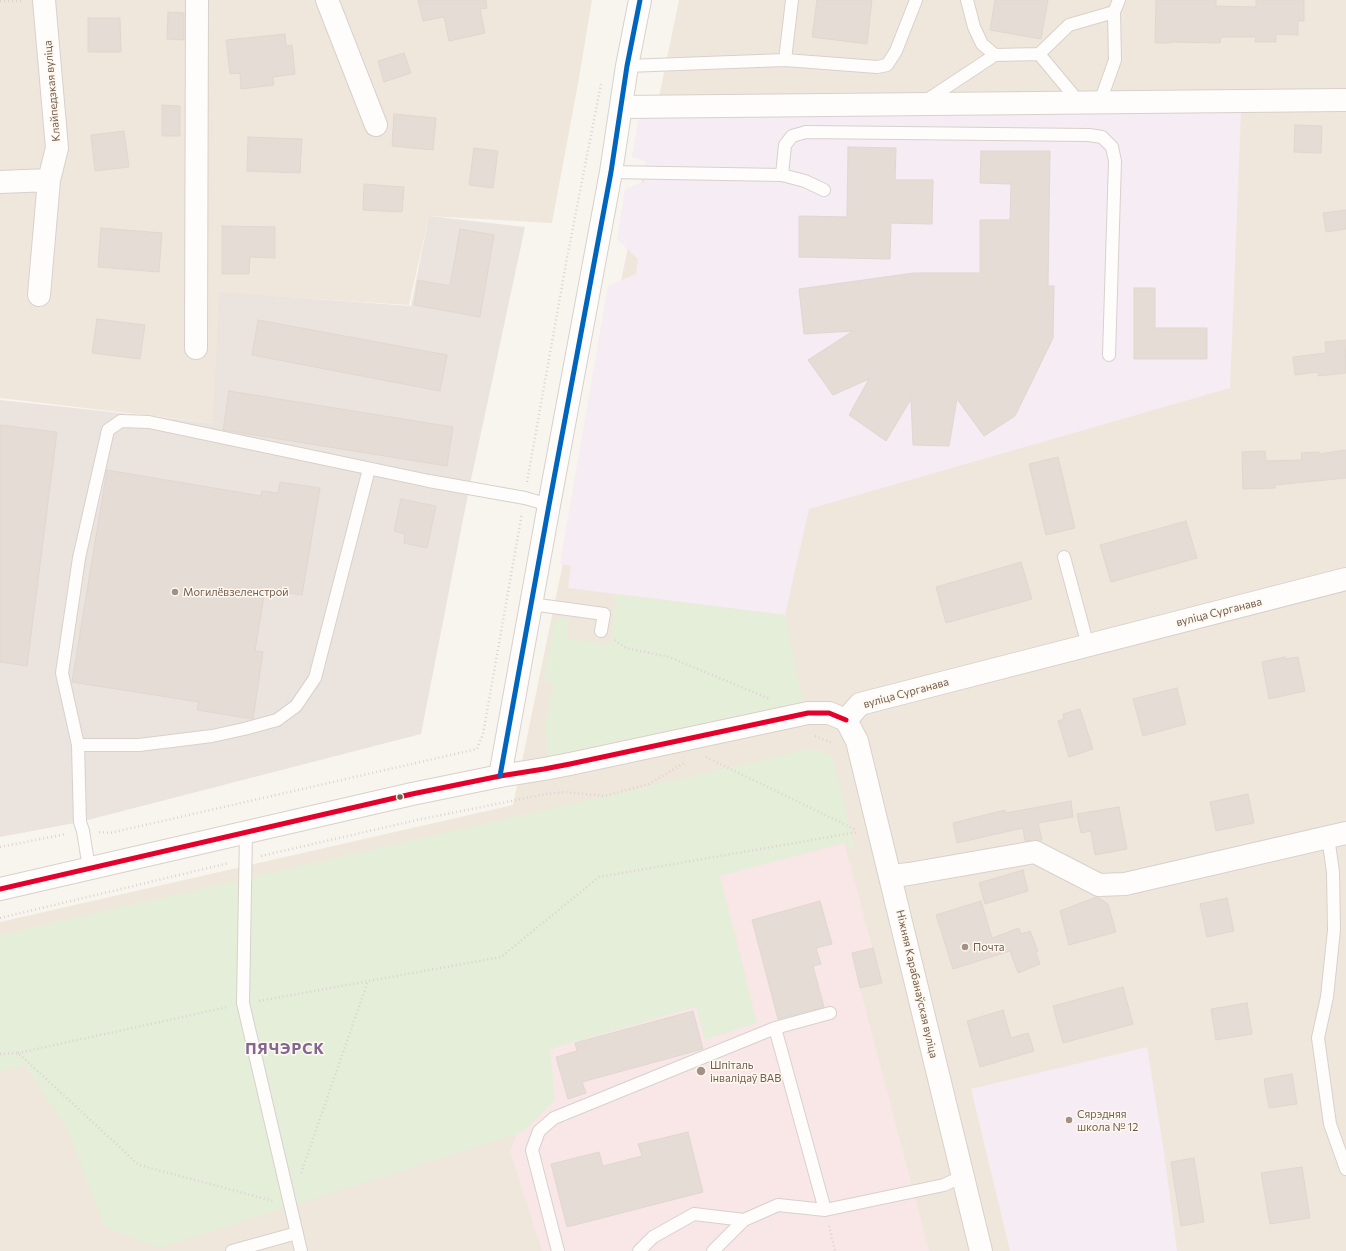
<!DOCTYPE html>
<meta charset="utf-8">
<style>
body{margin:0}
canvas{display:block;background:#f8f4ee}
</style>
<canvas width="1346" height="1251"></canvas>
<script>
const context = document.querySelector('canvas').getContext('2d');
context.lineJoin = 'round';
function fillPath(path, color) { context.fillStyle = color; context.fill(path, 'evenodd'); }
const toPath = rows => new Path2D(rows.map(r => 'M' + r).join(''));
function trace(path, color, width, dash) { context.strokeStyle = color; context.lineWidth = width; context.lineCap = dash ? 'butt' : 'round'; context.setLineDash(dash || []); context.stroke(path); }
function drawText(font, color, halo, rows, align = 'center') {
  context.font = font + ' Commissioner,sans-serif'; context.lineWidth = 3; context.setLineDash([]); context.textBaseline = 'middle'; context.strokeStyle = halo; context.fillStyle = color; for (const [text, x, y, turn = 0] of rows) {
    context.save(); context.translate(x, y); context.rotate((+turn || 0) * Math.PI / 180); context.textAlign = isNaN(turn) ? turn : align; if (halo) context.strokeText(text, 0, 0); context.fillText(text, 0, 0); context.restore();
  }
}
fillPath(toPath([
 [0,0,592,0,579,78,552,223,429,216,409,305,225,293,213,423,0,398],
 [679,0,1346,0,1346,1251,0,1251,0,922,513,805]
]), '#f0e7dc');
fillPath(toPath([
 [429,216,525,227,469,489,421,734,80,822,0,837,0,400,213,423,219,292,411,306]
]), '#ebe4de');
fillPath(toPath([
 [1241,112,1230,388,809,509,785,615,568,588,571,566,560,564,608,286,636,274,638,259,617,239,625,189,644,182,645,161,632,157,639,117],
 [1147,1047,1164,1152,1177,1251,1010,1251,971,1089]
]), '#f5ecf4');
fillPath(toPath([
 [844,843,882,983,860,989,929,1251,542,1251,510,1151,528,1106,513,1040,747,982,720,876]
]), '#f9e7e7');
fillPath(toPath([
 [616,594,785,615,803,703,549,766,545,725,553,685,545,681,544,675,555,621,559,617,569,619,567,639,611,644],
 [810,749,822,751,833,758,855,850,844,843,720,876,757,1023,705,1040,696,1007,550,1049,555,1100,523,1132,159,1248,105,1227,67,1129,25,1066,0,1071,0,935]
]), '#e5eed9');
const building = toPath([
 [418,0,486,0,487,8,480,9,485,33,449,41,444,17,423,21,418,0],
 [817,0,872,0,867,44,812,37,817,0],
 [995,0,1048,0,1041,39,990,30,995,0],
 [1156,0,1216,0,1216,6,1256,7,1256,0,1304,0,1304,21,1298,21,1298,35,1276,34,1276,42,1255,42,1256,37,1221,37,1220,43,1171,42,1171,43,1155,43,1156,0],
 [168,12,184,13,184,40,167,39,168,12],
 [88,18,120,18,121,52,88,52,88,18],
 [285,34,286,46,292,45,295,74,273,77,274,85,241,89,240,73,230,74,226,40,285,34],
 [404,53,411,73,384,82,378,61,404,53],
 [162,105,180,106,180,136,162,136,162,105],
 [394,114,436,118,433,150,392,146,394,114],
 [1295,125,1322,126,1321,153,1294,152,1295,125],
 [124,131,129,167,95,171,91,135,124,131],
 [248,137,302,139,300,173,247,171,248,137],
 [848,147,896,148,895,180,933,180,932,224,891,223,890,259,799,257,799,216,847,217,848,147],
 [474,148,498,151,493,188,469,185,474,148],
 [981,151,1050,151,1048,286,1054,286,1053,338,1015,416,984,436,957,399,949,446,913,445,911,399,886,441,849,415,869,379,833,395,808,360,853,331,804,334,799,289,914,273,980,273,980,220,1010,220,1011,184,980,183,981,151],
 [364,184,404,187,402,212,363,210,364,184],
 [1346,210,1346,229,1326,232,1323,213,1346,210],
 [222,226,275,227,275,258,250,257,249,274,222,274,222,226],
 [101,228,162,233,159,272,98,267,101,228],
 [460,229,494,235,480,317,414,305,418,280,450,286,460,229],
 [1134,288,1155,288,1155,328,1207,328,1207,359,1134,359,1134,288],
 [97,319,145,325,140,359,92,353,97,319],
 [258,320,447,355,440,391,252,355,258,320],
 [1345,340,1346,373,1318,376,1318,372,1295,375,1293,357,1326,353,1325,342,1345,340],
 [229,391,453,427,447,466,223,430,229,391],
 [0,425,57,432,27,666,0,662,0,425],
 [1346,450,1346,478,1275,485,1275,488,1243,489,1242,452,1265,451,1266,461,1302,460,1301,453,1319,452,1319,454,1346,450],
 [1058,457,1075,528,1046,535,1029,464,1058,457],
 [107,470,261,496,262,491,278,493,280,482,320,488,302,595,265,589,255,651,263,652,253,719,197,710,199,702,72,682,107,470],
 [401,499,436,506,427,548,404,543,405,534,394,531,401,499],
 [1186,521,1197,558,1111,582,1100,545,1186,521],
 [1021,562,1032,599,946,623,936,587,1021,562],
 [1285,657,1285,659,1298,657,1305,691,1269,699,1262,662,1285,657],
 [1177,688,1186,724,1143,736,1133,699,1177,688],
 [1080,709,1093,749,1069,757,1058,721,1064,719,1063,714,1080,709],
 [1248,794,1254,823,1216,831,1210,802,1248,794],
 [1071,801,1073,817,1038,823,1042,840,1025,841,1023,828,957,843,953,823,1005,810,1006,813,1071,801],
 [1119,807,1127,849,1095,855,1091,831,1081,833,1077,814,1119,807],
 [1023,870,1028,891,985,904,979,883,1023,870],
 [1096,897,1101,899,1108,904,1116,932,1069,945,1060,911,1096,897],
 [1227,898,1234,931,1207,937,1200,904,1227,898],
 [820,901,832,944,816,948,821,964,813,966,824,1007,778,1019,752,920,820,901],
 [981,901,992,938,1019,928,1021,934,1030,931,1038,951,1036,952,1040,964,1018,973,1010,951,953,969,936,915,981,901],
 [873,948,882,983,860,988,852,953,873,948],
 [1123,987,1133,1024,1063,1043,1053,1006,1123,987],
 [1247,1003,1252,1034,1216,1040,1211,1009,1247,1003],
 [1003,1010,1011,1038,1028,1033,1034,1051,980,1067,967,1021,1003,1010],
 [693,1011,703,1049,582,1082,586,1093,568,1099,556,1057,577,1051,575,1043,693,1011],
 [1292,1074,1297,1104,1269,1108,1264,1079,1292,1074],
 [688,1132,703,1192,567,1227,551,1164,599,1152,603,1166,642,1156,638,1144,688,1132],
 [1194,1158,1204,1222,1181,1226,1171,1162,1194,1158],
 [1302,1167,1310,1218,1270,1224,1261,1173,1302,1167]
]);
fillPath(building, '#e4dcd5');
trace(building, '#e1d7d0', 1);
const service = toPath([
 [792,0,785,60,877,67,887,65,896,51,916,0],
 [967,0,974,27,982,44,995,55,1039,54,1069,25,1114,12],
 [1039,54,1079,102],
 [627,66,785,60],
 [924,102,995,55],
 [1100,102,1115,60,1114,12,1119,0],
 [611,172,782,175,805,181,824,190],
 [782,175,785,145,792,136,806,132,1089,135,1102,137,1112,147,1115,161,1109,355],
 [1064,557,1088,646],
 [531,604,604,614,601,631],
 [78,745,139,745,212,736,244,729,277,720,296,706,315,678,369,469],
 [246,833,243,1003,301,1251],
 [1328,837,1333,872,1334,930,1327,997,1318,1038,1330,1124,1346,1169],
 [89,868,83,831,80,822,78,745,62,673,79,558,108,430,121,421,149,422,429,481,525,498,549,505],
 [775,1028,825,1210],
 [232,1251,297,1233],
 [558,1251,532,1150,539,1131,554,1118,775,1028,830,1013],
 [639,1251,653,1237,694,1214,744,1220,778,1205,825,1210,944,1185,963,1176],
 [713,1251,744,1220]
]);
const minor = toPath([
 [327,0,376,125],
 [621,107,1346,100],
 [0,182,49,180,57,148,44,0],
 [39,295,49,180],
 [196,348,197,0],
 [846,720,860,704,1346,579],
 [891,876,909,874,1035,852,1099,885,1125,884,1346,833]
]);
const tertiary = toPath([
 [500,776,549,505,611,172,627,66,640,0]
]);
const secondary = toPath([
 [0,889,412,794,500,776,544,769,570,764,808,713,829,713,846,720,857,741,981,1251]
]);
trace(service, '#d7d1cc', 14);
trace(minor, '#d7d1cc', 24);
trace(tertiary, '#d7d1cc', 24);
trace(secondary, '#d8d1ca', 24);
trace(toPath([
 [0,1,23,1],
 [527,482,567,258,601,84],
 [615,640,626,648,669,657,770,699],
 [815,736,833,743],
 [706,757,856,830],
 [99,832,110,833,477,749,483,734,522,513],
 [0,847,66,834],
 [261,856,417,820,546,794,565,792,604,796,649,784,684,763],
 [0,918,229,863],
 [259,1001,501,957,599,877,858,832],
 [18,1053,228,1007],
 [0,1054,18,1053,139,1165,273,1201],
 [301,1173,368,981],
 [829,1226,835,1251]
]), '#dad3d0', 2.5, [1, 3]);
trace(service, '#fefdfc', 12);
trace(minor, '#fefdfc', 22);
trace(tertiary, '#fefdfc', 22);
trace(secondary, '#fefdfc', 22);
trace(toPath([
 [0,889,412,794,500,776,544,769,570,764,808,713,829,713,846,720]
]), '#e4002b', 5);
trace(toPath([
 [500,776,549,505,611,172,627,66,640,0]
]), '#0065bd', 5);
for (const [x, y, r, color] of [
 [175,592,4,"#a49186"],
 [400,797,3.5,"#765c4e"],
 [965,947,4,"#a49186"],
 [701,1071,5,"#a49186"],
 [1069,1120,4,"#a49186"]
]) { const dot = new Path2D(); dot.arc(x, y, r, 0, 2 * Math.PI); context.fillStyle = color; context.fill(dot); trace(dot, '#fef9f0', 1.5); }
drawText('11px', '#765c4e', '#fef9f0', [
 ["Клайпедзкая вуліца",52,91,-95],
 ["вуліца Сурганава",1219,612,-14],
 ["вуліца Сурганава",906,693,-15],
 ["Ніжняя Карабанаўская вуліца",917,984,77]
]);
drawText('11px', '#765c4e', '#fef9f0', [
 ["Могилёвзеленстрой",183,592],
 ["Почта",973,947],
 ["Шпіталь",710,1065],
 ["інвалідаў ВАВ",710,1078],
 ["Сярэдняя",1077,1114],
 ["школа № 12",1077,1127]
], 'left');
context.letterSpacing = '1px';
drawText('bold 15px', '#836692', '#fef9f0', [
 ["ПЯЧЭРСК",285,1049]
]);
context.letterSpacing = '0px';
</script>
